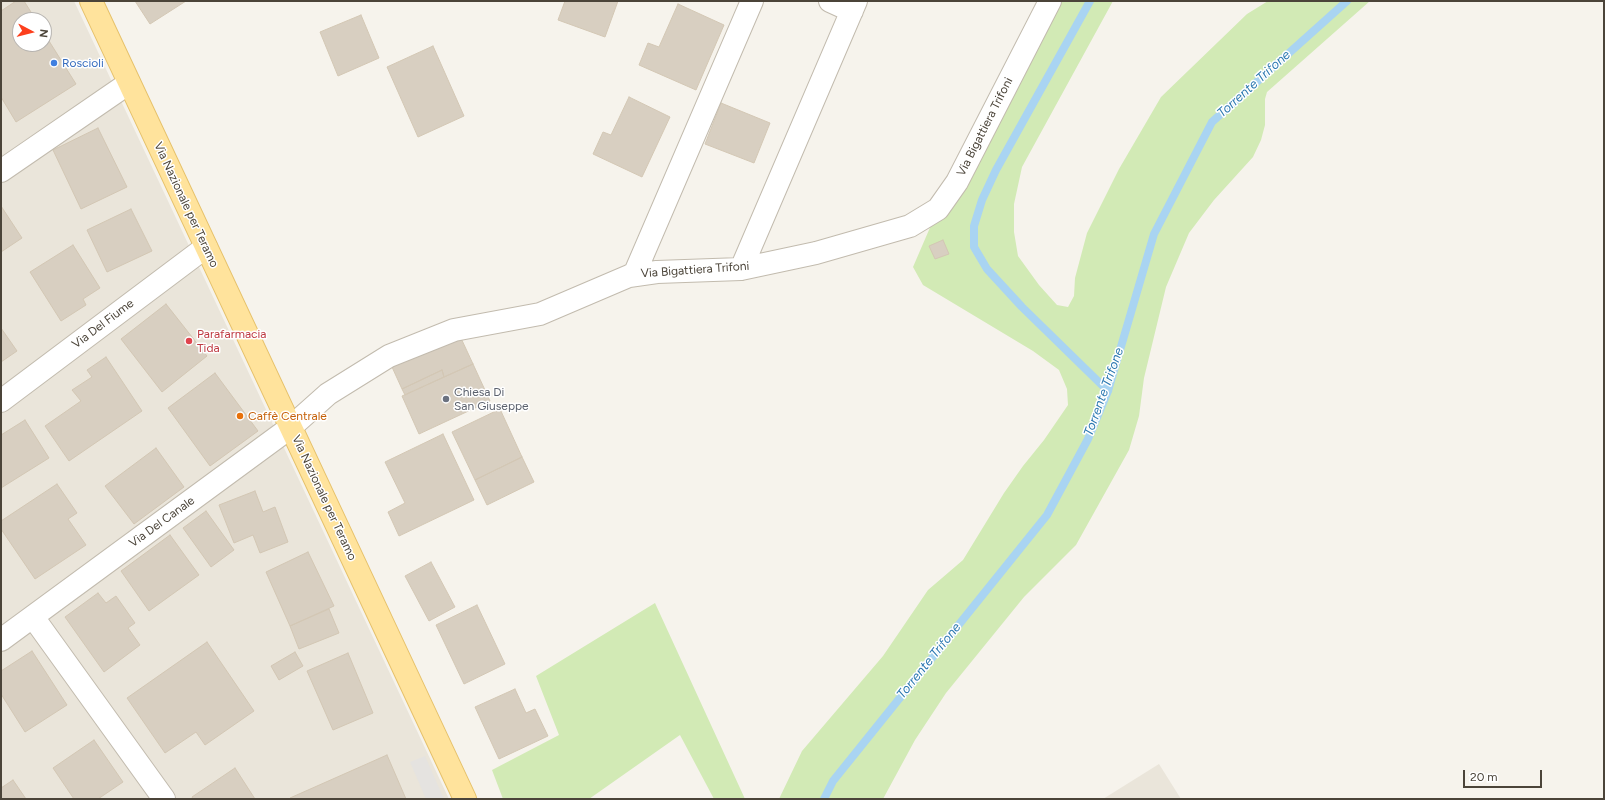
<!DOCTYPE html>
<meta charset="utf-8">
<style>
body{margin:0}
#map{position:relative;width:1605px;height:800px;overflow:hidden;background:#f6f3ec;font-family:Figtree,sans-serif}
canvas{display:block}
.frame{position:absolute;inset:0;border:2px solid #4b4439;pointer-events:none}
.north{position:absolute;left:12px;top:12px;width:40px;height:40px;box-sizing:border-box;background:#fff;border:1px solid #b7b4b0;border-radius:50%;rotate:97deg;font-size:11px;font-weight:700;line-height:16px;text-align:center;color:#4b4439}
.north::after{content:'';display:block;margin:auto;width:14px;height:18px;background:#fc3f1d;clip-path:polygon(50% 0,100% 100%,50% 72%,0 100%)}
.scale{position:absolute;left:1463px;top:770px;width:79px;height:18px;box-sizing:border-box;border:2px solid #4b4439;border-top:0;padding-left:5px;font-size:12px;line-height:14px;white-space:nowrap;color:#4b4439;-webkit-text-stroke:3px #fff;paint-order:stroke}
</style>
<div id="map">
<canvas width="1605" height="800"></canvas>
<div class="frame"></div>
<div class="north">N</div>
<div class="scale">20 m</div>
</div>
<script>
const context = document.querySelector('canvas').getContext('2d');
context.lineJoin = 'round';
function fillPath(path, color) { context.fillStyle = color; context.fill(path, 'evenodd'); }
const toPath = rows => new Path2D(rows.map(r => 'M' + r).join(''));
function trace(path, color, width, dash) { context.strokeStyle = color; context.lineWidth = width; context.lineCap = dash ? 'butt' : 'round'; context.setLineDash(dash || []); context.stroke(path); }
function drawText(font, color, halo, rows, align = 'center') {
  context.font = font + ' Figtree,sans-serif'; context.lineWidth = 3; context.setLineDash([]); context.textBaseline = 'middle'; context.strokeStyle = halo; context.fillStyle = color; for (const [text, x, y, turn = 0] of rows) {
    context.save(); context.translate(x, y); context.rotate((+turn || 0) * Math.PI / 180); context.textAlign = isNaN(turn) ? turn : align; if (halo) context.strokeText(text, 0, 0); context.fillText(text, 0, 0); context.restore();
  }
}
fillPath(toPath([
 [1,1,74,1,449,799,1,799],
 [20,20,44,20,44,44,20,44],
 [1159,764,1181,799,1103,799]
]), '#eae5da');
fillPath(toPath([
 [1050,1,1113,1,1022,167,1014,204,1014,232,1018,256,1039,285,1057,305,1068,307,1074,296,1075,278,1087,233,1119,169,1161,97,1247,14,1268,1,1370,1,1267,92,1265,99,1265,125,1261,140,1253,157,1214,200,1189,233,1166,287,1144,378,1139,416,1129,450,1076,545,1024,597,946,693,915,740,883,799,779,799,802,751,883,656,928,590,963,560,1004,493,1023,466,1044,440,1068,405,1067,389,1059,370,1033,351,923,285,913,267,938,209],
 [655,603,745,799,714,799,680,735,589,799,503,799,492,770,559,735,536,676]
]), '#d2eab5');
fillPath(toPath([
 [425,756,444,799,426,799,410,762]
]), '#e5e3e0');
trace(toPath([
 [1090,1,996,170,982,200,974,226,974,247,987,269,1022,307,1108,391],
 [824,799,833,781,1047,515,1088,439,1108,391,1154,234,1212,122,1347,1]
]), '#a9d4f2', 8);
const building = toPath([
 [16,1,24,1,36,20,20,20,20,44,44,44,44,33,76,84,16,122,1,97,1,11,16,1],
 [135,1,186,1,150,24,135,1],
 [565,1,618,1,605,37,558,20,565,1],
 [678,4,724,25,696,90,639,65,648,43,659,47,678,4],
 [361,15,379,58,338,76,320,32,361,15],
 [433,46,464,116,418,137,387,67,433,46],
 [629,97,670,117,642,177,593,154,603,132,611,135,629,97],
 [721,103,770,123,754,163,705,144,721,103],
 [98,128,127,187,81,209,53,150,98,128],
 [1,206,22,238,1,252,1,206],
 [131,209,152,251,107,272,87,230,131,209],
 [943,240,949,254,935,259,929,246,943,240],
 [73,245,100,288,83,299,86,305,61,321,30,272,73,245],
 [166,304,207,356,162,392,121,339,166,304],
 [1,328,17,351,1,362,1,328],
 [460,336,473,364,444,377,442,370,402,389,392,367,460,336],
 [106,357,142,411,69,461,45,426,81,401,72,390,92,377,87,370,106,357],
 [473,364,490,401,419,434,402,396,473,364],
 [442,370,444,377,405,395,402,389,442,370],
 [215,373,258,431,210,466,168,408,215,373],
 [500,409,522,457,475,480,452,432,500,409],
 [25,420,49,458,1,488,1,435,25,420],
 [443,434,474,500,399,536,388,512,405,503,385,462,443,434],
 [156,448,184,487,134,524,105,486,156,448],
 [522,457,534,482,487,505,475,480,522,457],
 [57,484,77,513,68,519,86,545,35,579,1,529,1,521,57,484],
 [255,491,263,512,275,507,288,542,260,553,253,535,234,543,219,505,255,491],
 [206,511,234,550,211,567,183,528,206,511],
 [170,535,199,575,149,611,121,571,170,535],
 [308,552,334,606,290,626,266,572,308,552],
 [431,562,455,607,429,621,405,576,431,562],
 [98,593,106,603,116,596,135,623,128,628,140,645,104,672,65,617,98,593],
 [477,605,505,664,464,684,436,625,477,605],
 [329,609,339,633,299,649,290,626,329,609],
 [207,642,254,711,205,745,196,732,165,753,127,698,207,642],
 [32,651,67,705,25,732,1,694,1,671,32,651],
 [295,652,303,666,279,680,271,666,295,652],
 [348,653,373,713,333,730,307,671,348,653],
 [515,689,526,713,535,709,548,736,499,759,475,707,515,689],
 [94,740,123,782,98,799,74,799,53,768,94,740],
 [387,755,406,799,290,799,290,798,387,755],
 [235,768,255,799,193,799,192,797,235,768],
 [13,780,26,799,1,799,1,788,13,780]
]);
fillPath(building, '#d8cfc1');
trace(building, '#d3c7b4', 1);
const minor = toPath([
 [830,1,852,11],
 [1,171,129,83],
 [741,269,856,1],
 [634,275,752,1],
 [1,401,206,247],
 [33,617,164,799],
 [1,640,291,427,328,394,389,356,454,330,540,314,629,276,657,272,741,269,816,253,910,226,938,209,957,182,1050,1]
]);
const major = toPath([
 [91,1,465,799]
]);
trace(minor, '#c2bbae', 24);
trace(major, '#e6c16a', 24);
trace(minor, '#fff', 22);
trace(major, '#ffe39c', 22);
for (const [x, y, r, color] of [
 [54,63,4,"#3f7fe0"],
 [189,341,4,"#e0444e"],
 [446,399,4,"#6b7280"],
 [240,416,4,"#e8710a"]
]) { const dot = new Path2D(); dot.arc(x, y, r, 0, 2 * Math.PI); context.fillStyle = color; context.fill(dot); trace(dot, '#fff', 1.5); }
drawText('12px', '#366cbe', '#fff', [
 ["Roscioli",62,63]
], 'left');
drawText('12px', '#4b4439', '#fff', [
 ["Via Bigattiera Trifoni",985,127,-63],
 ["Via Nazionale per Teramo",186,205,65],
 ["Via Bigattiera Trifoni",695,270,-4],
 ["Via Del Fiume",103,324,-37],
 ["Via Nazionale per Teramo",324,498,65],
 ["Via Del Canale",162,522,-36]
]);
drawText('12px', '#be3a42', '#fff', [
 ["Parafarmacia",197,334],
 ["Tida",197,348]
], 'left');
drawText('12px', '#5b616d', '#fff', [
 ["Chiesa Di",454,392],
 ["San Giuseppe",454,406]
], 'left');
drawText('12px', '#c56008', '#fff', [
 ["Caffè Centrale",248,416]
], 'left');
drawText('italic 13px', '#2e7ab2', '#fff', [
 ["Torrente Trifone",1254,84,-42],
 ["Torrente Trifone",1104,392,-70],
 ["Torrente Trifone",929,661,-51]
]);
</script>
